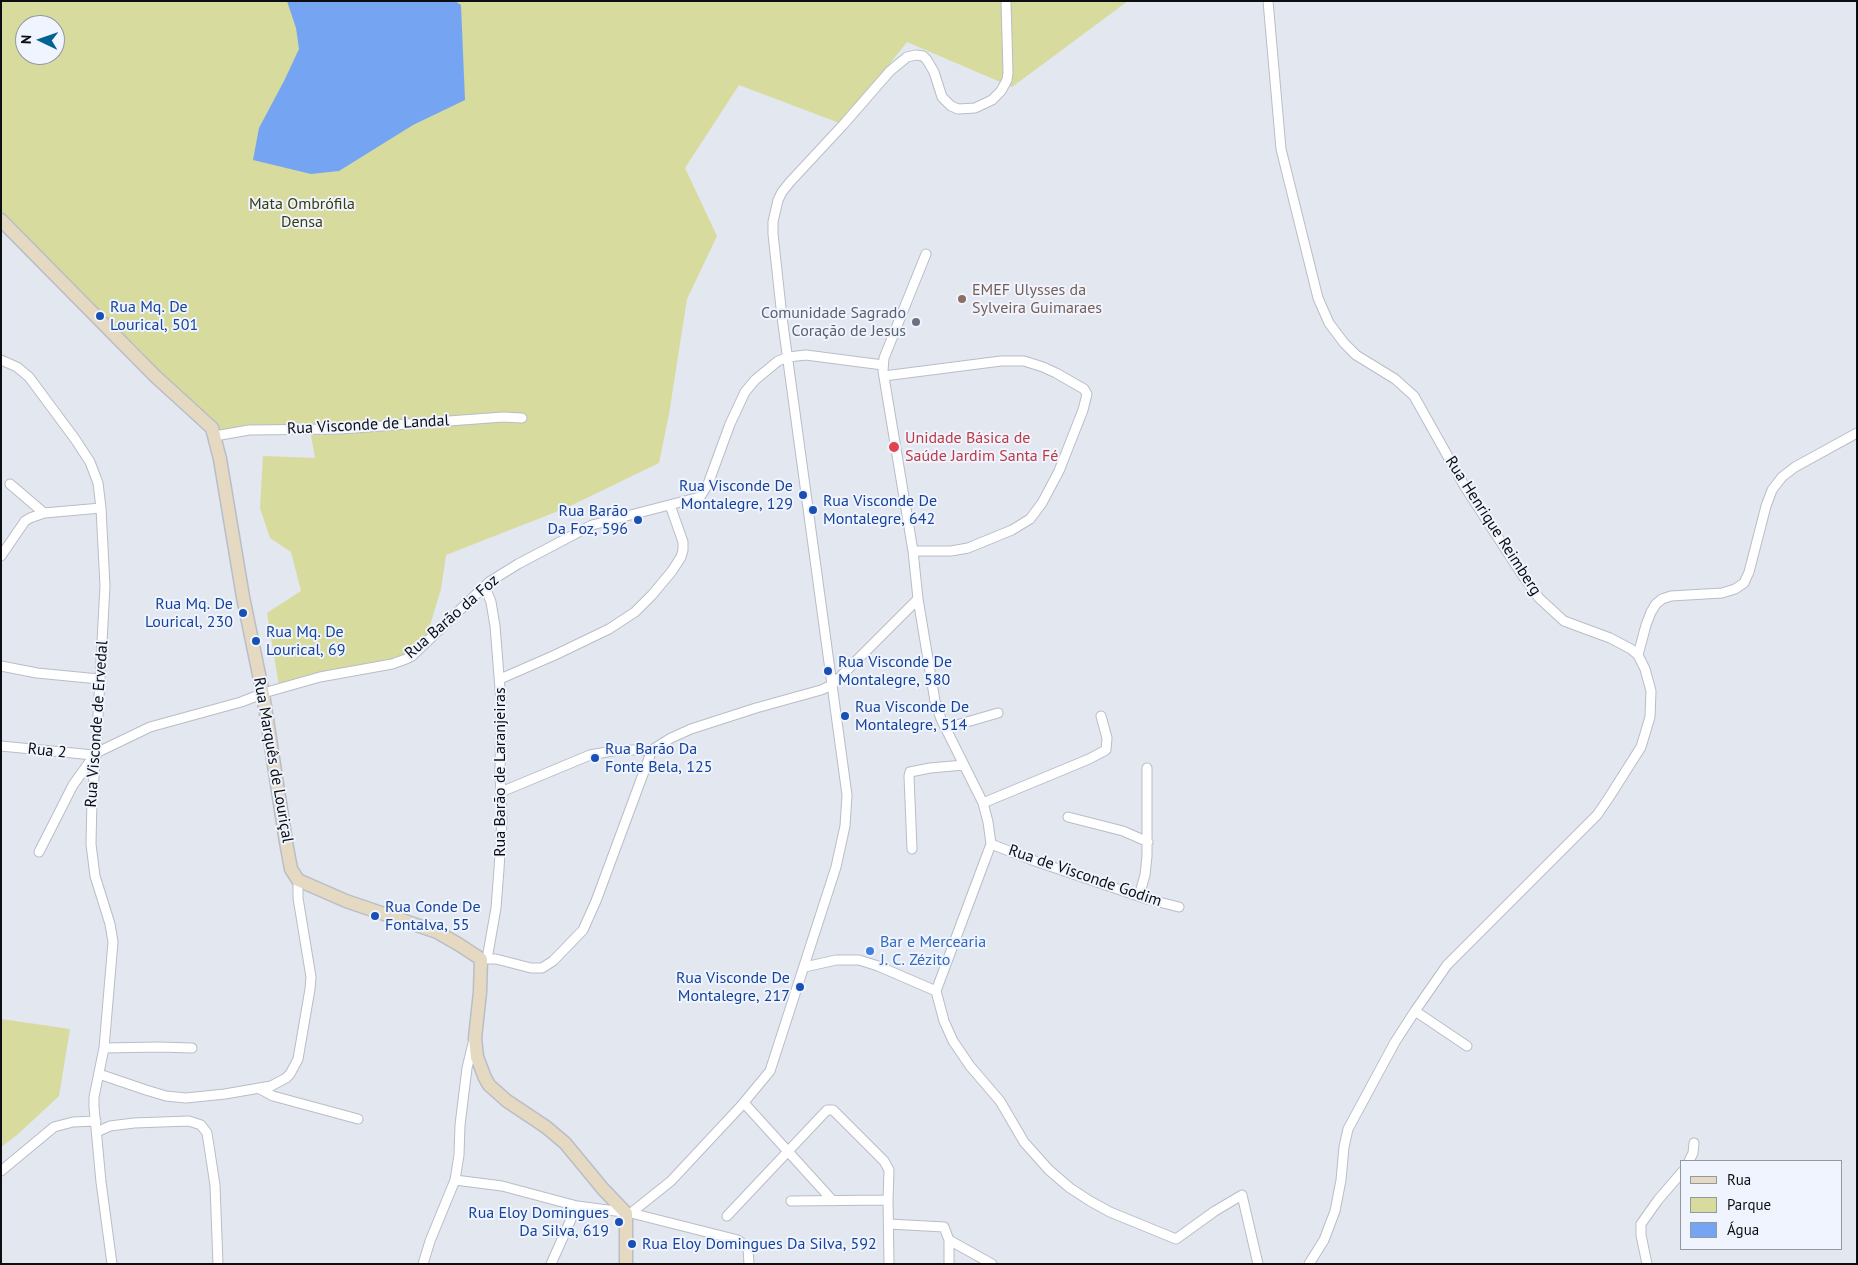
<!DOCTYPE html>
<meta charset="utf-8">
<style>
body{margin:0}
#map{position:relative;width:1858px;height:1265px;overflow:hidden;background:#e2e7f0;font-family:"PT Sans",sans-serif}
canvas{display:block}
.frame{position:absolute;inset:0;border:2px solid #0c0e11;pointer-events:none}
.legend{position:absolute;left:1680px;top:1160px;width:162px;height:90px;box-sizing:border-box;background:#eff4fe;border:1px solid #94989f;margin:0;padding:6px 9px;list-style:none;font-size:15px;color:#0c0e11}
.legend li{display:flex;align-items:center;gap:10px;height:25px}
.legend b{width:25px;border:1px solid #94989f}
.north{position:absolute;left:15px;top:15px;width:50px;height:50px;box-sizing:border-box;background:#eff4fe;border:1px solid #94989f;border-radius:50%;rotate:273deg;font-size:14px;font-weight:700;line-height:20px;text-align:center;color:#0c0e11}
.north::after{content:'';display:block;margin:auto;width:18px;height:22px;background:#006392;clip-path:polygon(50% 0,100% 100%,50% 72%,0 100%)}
</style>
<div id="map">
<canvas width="1858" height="1265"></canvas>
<div class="frame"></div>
<ul class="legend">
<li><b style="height:6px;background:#e6d9c2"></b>Rua</li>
<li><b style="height:14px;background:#d7db9e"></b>Parque</li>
<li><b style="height:14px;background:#74a4f2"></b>Água</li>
</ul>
<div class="north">N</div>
</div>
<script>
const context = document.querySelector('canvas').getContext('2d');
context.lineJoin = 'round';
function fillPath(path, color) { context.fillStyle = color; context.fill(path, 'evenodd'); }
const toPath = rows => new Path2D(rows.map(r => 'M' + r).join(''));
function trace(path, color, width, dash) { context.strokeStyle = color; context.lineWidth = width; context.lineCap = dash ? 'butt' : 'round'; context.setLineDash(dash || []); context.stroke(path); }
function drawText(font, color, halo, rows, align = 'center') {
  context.font = font + ' "PT Sans",sans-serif'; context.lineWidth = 4; context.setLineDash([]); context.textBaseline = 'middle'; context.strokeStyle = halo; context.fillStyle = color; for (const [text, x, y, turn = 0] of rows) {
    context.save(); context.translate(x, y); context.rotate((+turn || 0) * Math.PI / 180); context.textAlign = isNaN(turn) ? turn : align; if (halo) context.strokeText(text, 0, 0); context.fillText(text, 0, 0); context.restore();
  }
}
fillPath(toPath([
 [1,1,1128,1,1012,87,907,42,842,124,739,85,685,168,717,236,687,299,669,414,659,463,566,508,446,555,441,589,425,642,409,657,279,686,267,613,301,591,291,552,270,538,260,508,263,456,315,458,311,435,505,417,211,430,141,351,1,220],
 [25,25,55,25,55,55,25,55],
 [1,1019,70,1029,59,1096,17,1135,1,1147]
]), '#d7db9e');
fillPath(toPath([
 [287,1,455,1,461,5,465,100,413,125,339,171,311,174,253,160,259,128,284,81,299,49,296,28]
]), '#74a4f2');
const minor = toPath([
 [1268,1,1281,149,1318,298,1329,323,1344,343,1356,355,1395,379,1414,396,1465,487,1523,576,1539,598,1564,621,1610,638,1631,649,1638,655,1645,669,1651,691,1650,717,1641,747,1608,799,1597,815,1447,965,1415,1011,1395,1042,1348,1129,1344,1147,1341,1180,1335,1211,1324,1240,1309,1264],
 [926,254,884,358,883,371,913,551,918,599,935,701,941,719,983,803,988,822,991,844,936,991],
 [1,360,17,367,29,377,75,439,90,462,98,483,101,508,105,586,96,753,92,800,91,844,95,876,110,924,113,942,104,1048,94,1097,94,1107,101,1182,112,1264],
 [884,376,1001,361,1024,361,1043,367,1056,373,1084,389,1087,394,1083,410,1059,471,1042,503,1030,519,1012,530,968,548,951,551,913,551],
 [215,436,249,430,340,429,503,417,522,418],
 [10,484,44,513],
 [1,556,25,521,30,518,44,513,101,508],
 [485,587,491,602,495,626,501,701,500,771,502,820,499,869,496,908,487,959],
 [1638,655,1646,625,1651,612,1656,604,1662,599,1671,596,1722,593,1735,589,1744,583,1749,572,1766,506,1772,490,1782,477,1795,467,1857,433],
 [1,666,37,673,99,679],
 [500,679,555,655,609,629,635,612,652,595,672,571,681,557,683,550,683,542,670,505],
 [946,728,998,713],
 [1,746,93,755],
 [501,792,590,755,618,750,652,750,671,738,691,729,756,708,821,690,832,685,918,599],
 [983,803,1089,759,1106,750,1107,738,1101,716],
 [1068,817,1123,831,1148,842],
 [991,844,1032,860,1147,899,1179,907],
 [912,849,909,776,910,772,930,768,964,765],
 [39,852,73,785,96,753,150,727,241,702,267,692,320,677,392,664,406,659,412,656,489,582,518,564,592,525,700,497,708,484,730,424,745,392,755,380,778,361,788,357,806,355,883,365],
 [1139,896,1145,875,1147,856,1147,768],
 [483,959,496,959,531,968,542,968,553,961,583,930,596,901,652,750],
 [805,967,836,960,859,960,878,966,936,991,944,1021,953,1041,970,1066,1000,1101,1024,1142,1049,1170,1070,1188,1090,1201,1110,1212,1176,1239,1215,1211,1242,1195,1258,1264],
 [1415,1011,1467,1046],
 [104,1048,159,1047,192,1048],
 [99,1074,146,1090,166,1096,186,1098,225,1094,271,1086,286,1078,290,1074,298,1059,310,989,311,977,298,898,298,880],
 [258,1088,273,1096,358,1119],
 [744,1103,833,1201],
 [97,1132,110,1126,134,1123,189,1121,201,1125,207,1133,215,1185,218,1264],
 [1689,1161,1693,1153,1694,1143],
 [1,1171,54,1127,73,1122,96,1121],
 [455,1180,502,1186,577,1206,631,1213,738,1240,748,1248,749,1264],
 [888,1200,889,1264],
 [631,1213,671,1181,741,1106,770,1071,836,867,845,826,847,795,782,317,773,234,773,222,778,200,782,192,790,182,843,125,890,71,907,57,916,55,923,56,927,60,934,72,942,97,951,106,958,109,975,108,992,100,1001,91,1007,80,1008,73,1006,1],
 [727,1216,827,1110,833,1110,884,1161,889,1170,888,1200,791,1201],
 [889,1224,944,1227,949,1240,992,1264],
 [423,1264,430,1241,455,1180,459,1155,460,1125,467,1068,474,1039],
 [551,1264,577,1206],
 [949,1264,949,1240],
 [1647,1264,1641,1235,1641,1224,1658,1200,1682,1172]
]);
const secondary = toPath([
 [1,220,155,376,212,428,220,459,243,597,263,694,286,842,291,869,298,880,346,901,437,932,458,944,481,959,480,992,475,1038,477,1057,485,1078,489,1085,507,1101,546,1127,565,1143,603,1189,626,1213,626,1264]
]);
trace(minor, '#b8bdc7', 11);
trace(secondary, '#b8bdc7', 15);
trace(minor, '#fff', 9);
trace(secondary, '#e6d9c2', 12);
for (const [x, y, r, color] of [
 [962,299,5,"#8d6e63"],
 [100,316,5,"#1a4fb4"],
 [916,322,5,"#6b7280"],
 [894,447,6,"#e0444e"],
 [803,495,5,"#1a4fb4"],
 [813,510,5,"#1a4fb4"],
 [638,520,5,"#1a4fb4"],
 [243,613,5,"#1a4fb4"],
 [256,641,5,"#1a4fb4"],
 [828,671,5,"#1a4fb4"],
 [845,716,5,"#1a4fb4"],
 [595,758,5,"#1a4fb4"],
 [375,916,5,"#1a4fb4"],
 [870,951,5,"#3f7fe0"],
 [800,987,5,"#1a4fb4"],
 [619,1222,5,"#1a4fb4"],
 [632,1244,5,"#1a4fb4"]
]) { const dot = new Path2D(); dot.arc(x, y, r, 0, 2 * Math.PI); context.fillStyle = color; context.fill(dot); trace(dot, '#eff4fe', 2); }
drawText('16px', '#3a3c11', '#eff4fe', [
 ["Mata Ombrófila",302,204],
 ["Densa",302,222]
]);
drawText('16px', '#785e54', '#eff4fe', [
 ["EMEF Ulysses da",972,290],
 ["Sylveira Guimaraes",972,308]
], 'left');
drawText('16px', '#164399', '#eff4fe', [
 ["Rua Mq. De",110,307],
 ["Lourical, 501",110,325],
 ["Rua Visconde De",793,486,"right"],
 ["Montalegre, 129",793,504,"right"],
 ["Rua Visconde De",823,501],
 ["Montalegre, 642",823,519],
 ["Rua Barão",628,511,"right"],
 ["Da Foz, 596",628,529,"right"],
 ["Rua Mq. De",233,604,"right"],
 ["Lourical, 230",233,622,"right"],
 ["Rua Mq. De",266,632],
 ["Lourical, 69",266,650],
 ["Rua Visconde De",838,662],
 ["Montalegre, 580",838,680],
 ["Rua Visconde De",855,707],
 ["Montalegre, 514",855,725],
 ["Rua Barão Da",605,749],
 ["Fonte Bela, 125",605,767],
 ["Rua Conde De",385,907],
 ["Fontalva, 55",385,925],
 ["Rua Visconde De",790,978,"right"],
 ["Montalegre, 217",790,996,"right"],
 ["Rua Eloy Domingues",609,1213,"right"],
 ["Da Silva, 619",609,1231,"right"],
 ["Rua Eloy Domingues Da Silva, 592",642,1244]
], 'left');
drawText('16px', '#5b616d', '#eff4fe', [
 ["Comunidade Sagrado",906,313],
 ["Coração de Jesus",906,331]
], 'right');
drawText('16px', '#0c0e11', '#eff4fe', [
 ["Rua Visconde de Landal",368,425,-3],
 ["Rua Henrique Reimberg",1493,526,57],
 ["Rua Barão da Foz",452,617,-41],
 ["Rua Visconde de Ervedal",97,724,-86],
 ["Rua 2",47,751,6],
 ["Rua Marquês de Louriçal",273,760,80],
 ["Rua Barão de Laranjeiras",500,772,-90],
 ["Rua de Visconde Godim",1085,876,19]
]);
drawText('16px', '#be3a42', '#eff4fe', [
 ["Unidade Básica de",905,438],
 ["Saúde Jardim Santa Fé",905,456]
], 'left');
drawText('16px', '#366cbe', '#eff4fe', [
 ["Bar e Mercearia",880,942],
 ["J. C. Zézito",880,960]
], 'left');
</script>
